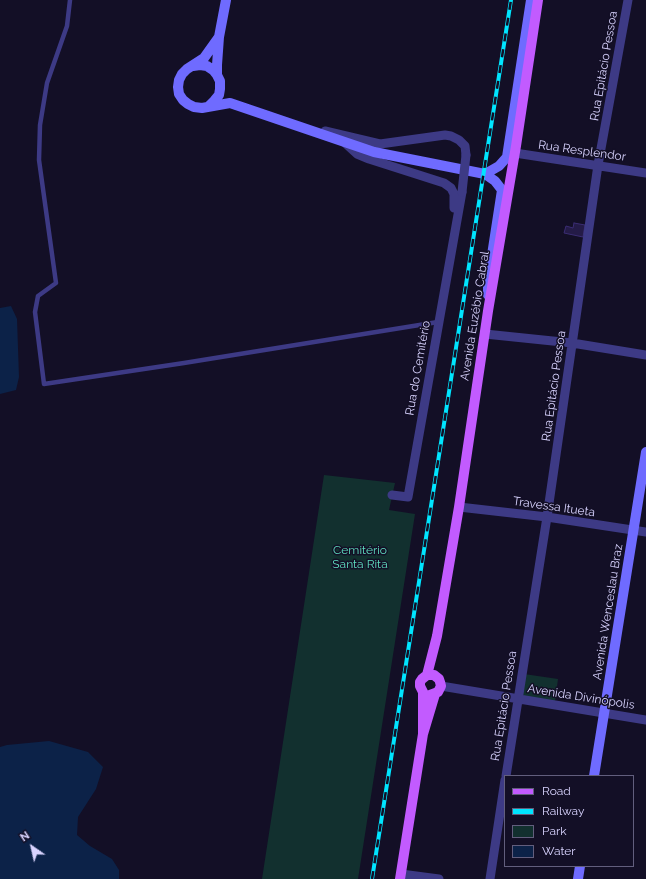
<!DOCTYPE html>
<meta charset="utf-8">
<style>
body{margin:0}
#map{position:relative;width:646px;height:879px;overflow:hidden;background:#130f26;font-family:Raleway,sans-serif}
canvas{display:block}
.legend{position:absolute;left:504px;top:775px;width:130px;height:92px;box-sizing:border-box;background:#130f26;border:1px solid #625e7d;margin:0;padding:5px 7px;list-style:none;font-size:12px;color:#d9d4ff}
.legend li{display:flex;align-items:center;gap:8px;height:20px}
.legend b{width:20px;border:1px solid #625e7d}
.north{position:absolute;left:12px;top:827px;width:40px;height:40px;-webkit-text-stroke:3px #130f26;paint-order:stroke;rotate:326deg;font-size:11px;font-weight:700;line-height:16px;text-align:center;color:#d9d4ff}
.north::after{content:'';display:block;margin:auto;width:14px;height:18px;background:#d9d4ff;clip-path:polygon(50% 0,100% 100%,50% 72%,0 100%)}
</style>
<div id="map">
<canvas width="646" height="879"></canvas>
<ul class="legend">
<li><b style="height:5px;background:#c25bff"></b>Road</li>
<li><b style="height:5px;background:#00e5ff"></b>Railway</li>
<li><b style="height:11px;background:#12302f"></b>Park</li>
<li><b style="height:11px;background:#0c2248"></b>Water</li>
</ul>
<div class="north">N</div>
</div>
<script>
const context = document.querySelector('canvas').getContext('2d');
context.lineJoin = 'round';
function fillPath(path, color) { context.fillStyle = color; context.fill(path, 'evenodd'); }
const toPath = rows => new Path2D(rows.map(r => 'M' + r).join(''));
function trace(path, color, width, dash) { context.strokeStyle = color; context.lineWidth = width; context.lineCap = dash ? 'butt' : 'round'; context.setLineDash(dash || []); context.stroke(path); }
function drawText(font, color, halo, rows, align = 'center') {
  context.font = font + ' Raleway,sans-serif'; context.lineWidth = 3; context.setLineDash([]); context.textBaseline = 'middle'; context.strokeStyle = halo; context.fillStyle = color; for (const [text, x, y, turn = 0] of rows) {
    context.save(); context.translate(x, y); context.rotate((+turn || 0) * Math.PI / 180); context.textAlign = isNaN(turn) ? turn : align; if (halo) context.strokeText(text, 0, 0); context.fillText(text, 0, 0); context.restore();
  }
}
fillPath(toPath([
 [324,475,395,483,389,510,415,514,358,879,262,879],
 [524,674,558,679,555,702,520,696]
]), '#12302f');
fillPath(toPath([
 [11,306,17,319,19,377,16,390,0,394,0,308],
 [49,741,88,752,103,767,96,789,78,817,77,835,90,846,112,859,119,870,119,879,0,879,0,747,7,745]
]), '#0c2248');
const building = toPath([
 [574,223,585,225,583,237,564,233,566,226,573,228,574,223]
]);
fillPath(building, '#241b47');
trace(building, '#3b2d73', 1);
trace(toPath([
 [70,0,67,26,47,83,40,125,39,160,56,283,38,296,35,312,44,384,184,363,438,322]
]), '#3d3a85', 4.5);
trace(toPath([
 [325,131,380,144,445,135,451,136,459,140,465,146,466,155],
 [345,143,357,154,369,159,444,183,451,188,454,194,454,208],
 [515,153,646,173],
 [485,334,572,343,646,355],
 [392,495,408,497,462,192],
 [459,507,547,517,646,532],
 [441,686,646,720],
 [506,776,547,517,598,165,628,0],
 [401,874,439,879],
 [490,879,505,780]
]), '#3d3a85', 9);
trace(toPath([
 [219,37,204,58,187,69,182,74,179,80,178,87,179,94,183,100,188,104,194,107,202,108,230,103,374,152,485,174,495,181,502,190,488,281,488,295],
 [193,66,200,65,207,66,213,70,217,75,220,81,220,89,219,95,214,101,209,106],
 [217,75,217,65,219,37,226,0],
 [485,174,499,166,507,157,531,0],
 [594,776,646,452],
 [578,879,580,866]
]), '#6f6bff', 10);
trace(toPath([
 [427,675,434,675,439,679,440,682,441,686,438,692,430,695],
 [423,734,423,692,420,686,420,682,422,679,427,675,437,636,459,507,488,311,516,146,538,0],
 [400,879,423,734,435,694]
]), '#c25bff', 10);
const rail = toPath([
 [372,879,511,0]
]);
trace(rail, '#00e5ff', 4);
trace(rail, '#130f26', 2.5, [8]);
trace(toPath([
 [462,192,466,155]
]), '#3d3a85', 9);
drawText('12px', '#d9d4ff', '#130f26', [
 ["Rua Epitácio Pessoa",604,66,-80],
 ["Rua Resplendor",582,151,8],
 ["Avenida Euzébio Cabral",475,316,-81],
 ["Rua do Cemitério",418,368,-80],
 ["Rua Epitácio Pessoa",554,386,-82],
 ["Travessa Itueta",554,507,8],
 ["Avenida Wenceslau Braz",608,612,-81],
 ["Avenida Divinópolis",581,697,9],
 ["Rua Epitácio Pessoa",504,706,-81]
]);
drawText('12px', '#5fe0c0', '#130f26', [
 ["Cemitério",360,550],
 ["Santa Rita",360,564]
]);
</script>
